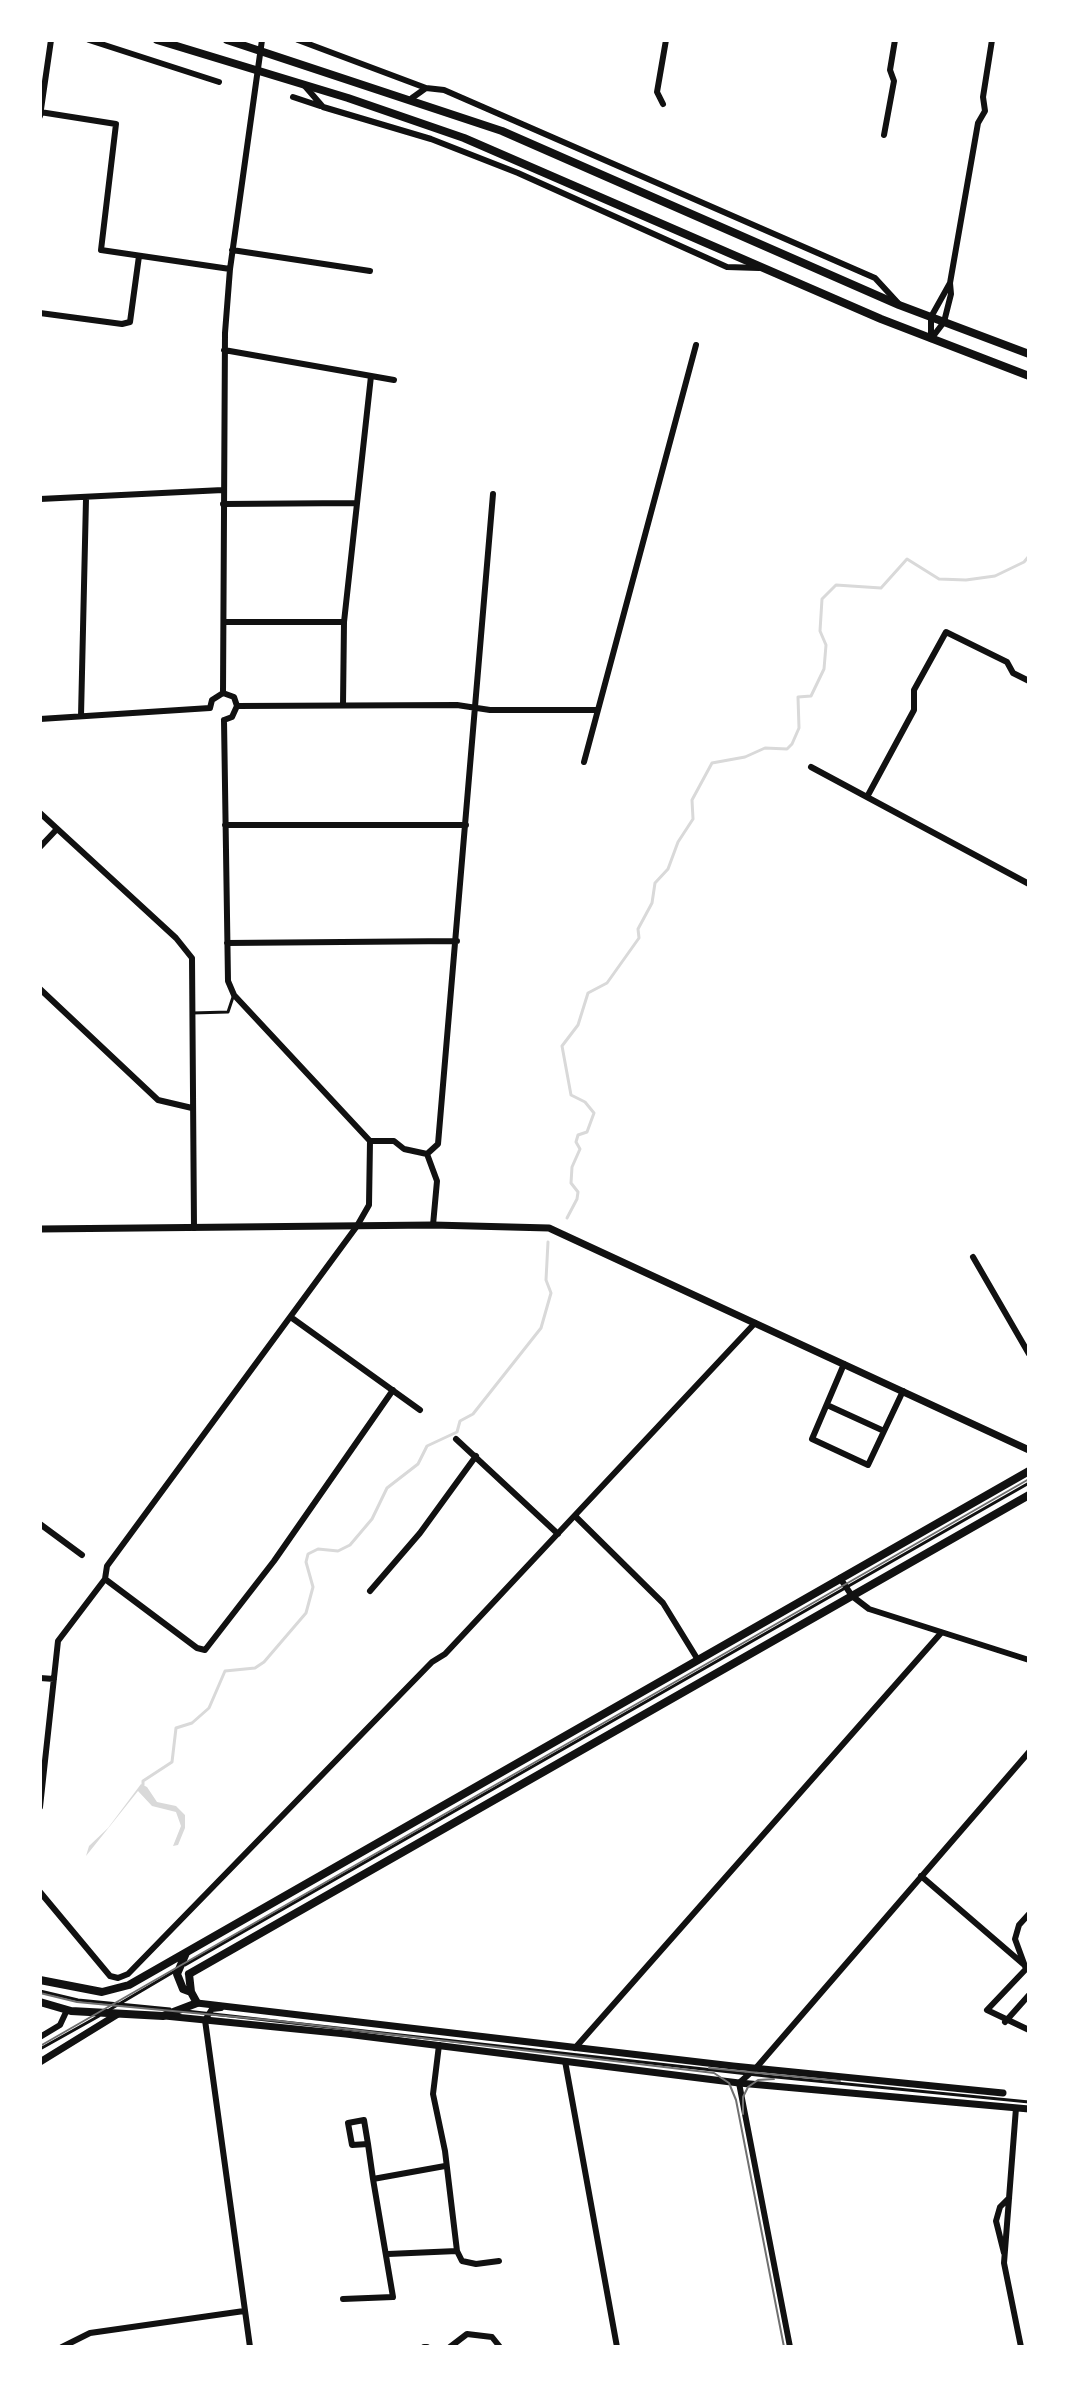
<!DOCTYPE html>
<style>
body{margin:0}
#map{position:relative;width:1069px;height:2387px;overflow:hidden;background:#fff;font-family:Arial,sans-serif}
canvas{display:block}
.frame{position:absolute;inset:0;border:42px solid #fff;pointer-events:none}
</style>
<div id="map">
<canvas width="1069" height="2387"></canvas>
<div class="frame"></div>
</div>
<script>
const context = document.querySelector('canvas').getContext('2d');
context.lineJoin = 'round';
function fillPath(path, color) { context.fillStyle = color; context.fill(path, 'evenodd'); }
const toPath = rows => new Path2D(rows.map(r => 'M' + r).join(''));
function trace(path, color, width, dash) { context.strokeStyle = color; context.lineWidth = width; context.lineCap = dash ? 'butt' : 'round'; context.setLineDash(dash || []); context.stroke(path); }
fillPath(toPath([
 [141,1784,147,1787,157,1802,176,1806,185,1815,185,1828,178,1845,173,1846,181,1826,176,1812,152,1806,138,1791,86,1856,89,1846,108,1828]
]), '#d9d9d9');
trace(toPath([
 [567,1218,577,1199,578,1192,571,1183,572,1167,580,1149,576,1142,578,1135,587,1132,594,1113,585,1102,571,1095,562,1046,578,1025,588,993,607,983,639,938,638,929,652,903,655,883,668,869,678,842,693,819,692,800,712,763,745,757,765,748,787,749,792,744,799,728,798,697,811,696,824,669,826,645,820,631,822,599,836,585,881,588,907,559,939,579,966,580,995,576,1024,562,1029,556],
 [143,1785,143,1781,172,1762,176,1728,192,1723,209,1708,225,1671,255,1668,264,1662,306,1613,313,1587,306,1562,308,1554,318,1549,338,1551,350,1545,372,1519,387,1488,418,1464,427,1446,457,1432,460,1421,473,1414,541,1328,551,1293,546,1280,548,1242]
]), '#d9d9d9', 3);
trace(toPath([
 [192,1013,228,1012,233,997],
 [185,1965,1029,1483],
 [40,1991,78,2000,170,2009],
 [109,2010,175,1971],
 [186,2011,766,2076,1029,2102],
 [40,2049,99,2016]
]), '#111', 3);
trace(toPath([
 [89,40,219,82],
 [298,40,426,88],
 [304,85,323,107,431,139,518,173,727,267,759,268],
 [293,97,320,106],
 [412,98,426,88,444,90,875,278,898,303],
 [663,104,657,92,666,40],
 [40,112,116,124,101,250,230,269],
 [40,116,51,40],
 [884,135,894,81,890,70,895,40],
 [232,250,370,271],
 [40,313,122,324,130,322,139,256],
 [931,339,944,322,951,294,950,283,978,123,985,111,983,97,992,40],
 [931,339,931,317,950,283],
 [224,350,394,380],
 [40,499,223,490],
 [223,504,356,503],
 [224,622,344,622],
 [223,693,225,333,230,269,262,40],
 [223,693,234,697,237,706],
 [343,705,344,622,371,376],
 [237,706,457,705,490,710,597,710],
 [210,708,212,700,223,693],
 [81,716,86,499],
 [40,719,210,708],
 [224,720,228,981,234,995,370,1141],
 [224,720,232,717,237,706],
 [584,762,696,345],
 [811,767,1029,884],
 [867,797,914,710,914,690,946,632,1007,662,1013,673,1029,681],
 [40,813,176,938,192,958,194,1228],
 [225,825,466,825],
 [40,847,57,829],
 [227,943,457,941],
 [40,989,158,1100,192,1108],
 [370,1141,394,1141,404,1149,427,1154],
 [427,1154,438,1144,493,494],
 [427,1154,437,1181,433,1225],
 [973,1257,1029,1354],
 [292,1318,420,1410],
 [844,1364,812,1439,868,1465,903,1391],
 [827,1405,884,1431],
 [456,1439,558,1534],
 [575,1516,663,1603,698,1660],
 [40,1524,82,1555],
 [840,1578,852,1596,869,1609,1029,1660],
 [105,1579,197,1648,205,1650,274,1561,393,1390],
 [370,1591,420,1533,476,1456],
 [40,1678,54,1679],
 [40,1807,58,1641,105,1579,107,1566,357,1226,369,1205,370,1141],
 [921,1876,1029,1969],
 [40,1892,110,1976,118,1978,128,1974,432,1662,445,1654,755,1323],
 [1029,1914,1019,1925,1015,1939,1026,1969,987,2010,1029,2030],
 [221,2008,212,2009,205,2020,250,2347],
 [1005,2022,1029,1995],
 [40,2037,60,2025,67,2010],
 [575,2048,941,1633],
 [565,2061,617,2347],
 [1016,2108,1004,2263,1021,2347],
 [368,2144,352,2145,348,2123,364,2120,368,2144,373,2179],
 [457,2251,462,2261,476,2264,499,2261],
 [1004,2253,996,2221,1000,2207,1009,2198],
 [388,2254,457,2251,445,2151,433,2094,439,2045],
 [343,2299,393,2297,373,2179,445,2166],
 [62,2347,90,2333,244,2311],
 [424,2347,427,2347],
 [450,2347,467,2334,492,2337,500,2347],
 [790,2347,739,2083,756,2068,1029,1752]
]), '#111', 6);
trace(toPath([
 [40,1229,433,1225,549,1228,1029,1450],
 [197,2003,733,2066,1003,2093],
 [165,2016,346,2034,739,2083,1029,2109],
 [40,2062,118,2014]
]), '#111', 7);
trace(toPath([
 [157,40,348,98,464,138,881,319,1029,376],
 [227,40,502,131,899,305,1029,354],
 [186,1953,177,1974,183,1989,191,1992],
 [189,1974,1029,1495],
 [40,1980,102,1992,129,1985,1029,1471],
 [40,2002,71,2011,163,2016,197,2003,191,1992,189,1974]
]), '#111', 8);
trace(toPath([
 [40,1993,77,2002,279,2021,714,2073,729,2083,736,2100,784,2347],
 [40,2046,1029,1479],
 [709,2068,840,2081],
 [743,2114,743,2097,748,2087,758,2080,774,2079]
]), '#707070', 2);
</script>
